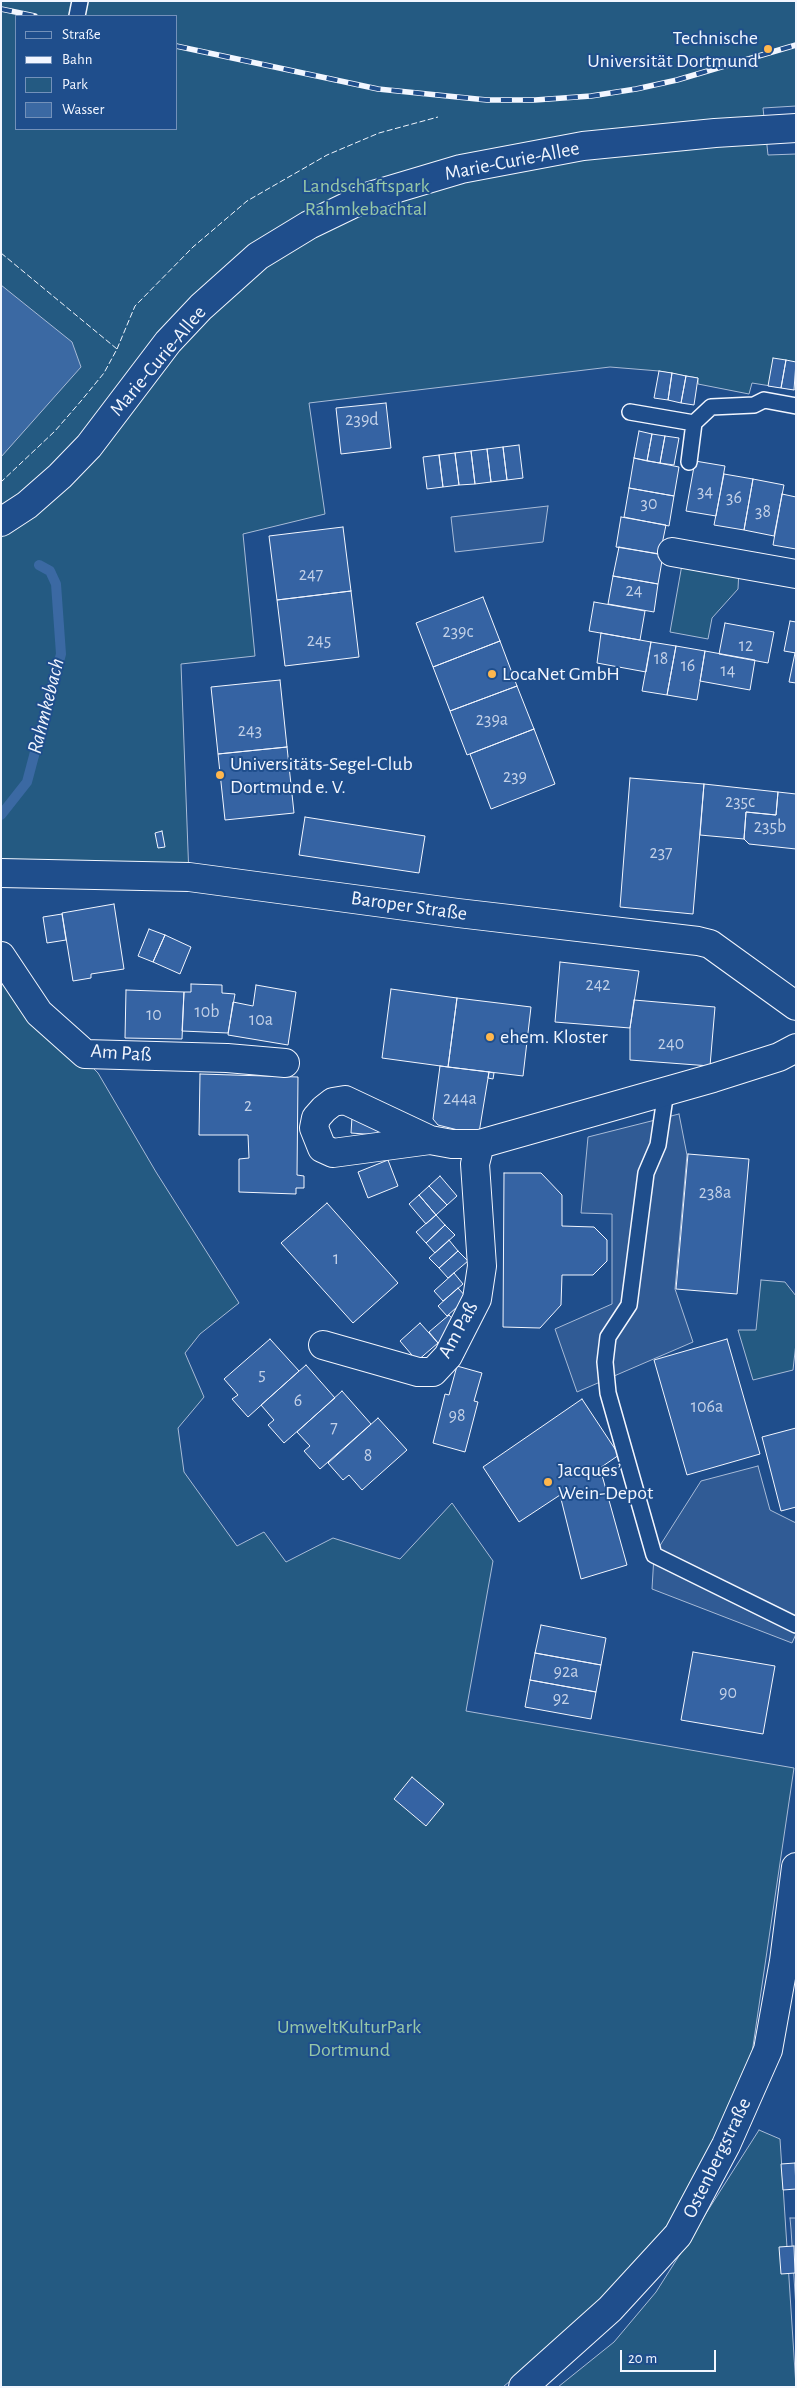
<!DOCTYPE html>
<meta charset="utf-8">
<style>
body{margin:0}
#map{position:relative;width:797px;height:2388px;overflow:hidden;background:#1f4e8c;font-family:"Alegreya Sans",sans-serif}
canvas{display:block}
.frame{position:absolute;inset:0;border:2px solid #f2f6ff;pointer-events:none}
.legend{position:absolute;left:15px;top:15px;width:162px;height:115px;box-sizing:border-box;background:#1f4e8c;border:1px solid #7391ba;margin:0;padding:6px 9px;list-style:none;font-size:15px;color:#f2f6ff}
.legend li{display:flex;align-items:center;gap:10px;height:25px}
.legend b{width:25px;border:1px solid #7391ba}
.scale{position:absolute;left:620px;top:2350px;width:96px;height:22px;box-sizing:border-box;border:2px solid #f2f6ff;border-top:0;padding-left:6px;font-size:15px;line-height:18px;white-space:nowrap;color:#f2f6ff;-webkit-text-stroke:4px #1f4e8c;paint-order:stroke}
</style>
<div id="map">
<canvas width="797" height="2388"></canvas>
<div class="frame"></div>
<ul class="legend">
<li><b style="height:6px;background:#1f4e8c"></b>Straße</li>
<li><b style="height:6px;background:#f2f6ff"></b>Bahn</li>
<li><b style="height:14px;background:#245a82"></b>Park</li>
<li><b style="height:14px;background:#3b69a3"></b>Wasser</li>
</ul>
<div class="scale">20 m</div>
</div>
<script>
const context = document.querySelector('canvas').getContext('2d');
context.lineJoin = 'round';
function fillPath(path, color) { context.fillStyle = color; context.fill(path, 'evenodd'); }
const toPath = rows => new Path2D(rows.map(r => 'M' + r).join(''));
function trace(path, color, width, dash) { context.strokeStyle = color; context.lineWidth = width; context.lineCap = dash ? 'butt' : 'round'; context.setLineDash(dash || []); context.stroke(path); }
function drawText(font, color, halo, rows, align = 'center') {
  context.font = font + ' "Alegreya Sans",sans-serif'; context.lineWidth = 4; context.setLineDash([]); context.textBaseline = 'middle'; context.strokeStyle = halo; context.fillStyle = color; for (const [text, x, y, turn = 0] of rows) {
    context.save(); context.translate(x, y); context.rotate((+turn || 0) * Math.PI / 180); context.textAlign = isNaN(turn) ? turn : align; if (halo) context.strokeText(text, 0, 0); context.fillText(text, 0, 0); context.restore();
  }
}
const green = toPath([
 [1,1,796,1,796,106,763,108,768,155,796,154,796,390,752,383,749,394,698,384,698,378,686,376,659,371,610,367,309,403,325,514,243,534,255,656,181,664,189,877,1,873,1,1],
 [16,16,176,16,176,129,16,129,16,16],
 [683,559,739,569,738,589,712,618,708,639,670,632,683,559],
 [1,956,39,1013,98,1073,156,1172,239,1303,200,1334,185,1353,204,1397,178,1428,184,1472,237,1546,264,1532,286,1562,333,1538,400,1559,452,1503,493,1561,466,1711,794,1768,752,2053,729,2110,669,2223,606,2299,503,2387,1,2387,1,956],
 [761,1280,785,1282,796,1296,796,1343,793,1370,753,1380,738,1330,756,1330,761,1280],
 [759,2130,780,2139,796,2387,558,2387,614,2342,656,2292,759,2130]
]);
fillPath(green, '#245a82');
trace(green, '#a8bbd7', 1);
const parking = toPath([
 [548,506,543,542,455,552,451,517,548,506],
 [679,1114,687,1155,675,1289,693,1342,577,1392,555,1329,612,1304,612,1214,581,1213,588,1137,679,1114],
 [758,1466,770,1510,796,1523,796,1634,792,1643,652,1589,654,1555,701,1481,758,1466],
 [790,2218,796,2218,796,2309,791,2229,790,2218]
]);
fillPath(parking, '#305b95');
trace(parking, '#a8bbd7', 1);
const water = toPath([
 [1,285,72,342,81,367,1,457,1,285]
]);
fillPath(water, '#3b69a3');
trace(water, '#a8bbd7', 1);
trace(toPath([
 [1,815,27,782,61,654,56,584,50,571,39,565]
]), '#3b69a3', 10);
const building = toPath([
 [773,358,786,360,781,388,768,386,773,358],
 [786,360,796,362,794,390,781,388,786,360],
 [659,371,672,373,668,400,654,398,659,371],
 [672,373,686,376,681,403,668,400,672,373],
 [686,376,698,378,694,405,681,403,686,376],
 [386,403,391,448,341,454,336,408,386,403],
 [639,431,652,434,647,461,634,458,639,431],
 [652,434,665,436,660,463,647,461,652,434],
 [665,436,679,438,674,465,660,463,665,436],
 [519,445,523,478,507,480,503,447,519,445],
 [503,447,507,480,491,482,487,449,503,447],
 [487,449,491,482,475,484,471,451,487,449],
 [471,451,475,484,459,485,455,453,471,451],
 [455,453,459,485,443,487,439,455,455,453],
 [439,455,443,487,427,489,423,457,439,455],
 [634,458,679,467,674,496,629,488,634,458],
 [695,461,725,466,716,516,686,511,695,461],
 [724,474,753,479,744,530,714,525,724,474],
 [753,479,784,485,774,536,744,530,753,479],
 [629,488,674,496,669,526,624,517,629,488],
 [782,494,796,497,796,549,773,545,782,494],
 [621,517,666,525,660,554,616,547,621,517],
 [343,527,351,591,277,600,269,536,343,527],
 [619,547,663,555,658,584,613,576,619,547],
 [613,576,658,584,654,612,608,604,613,576],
 [351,591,359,657,285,666,277,600,351,591],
 [483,597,500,641,433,667,416,623,483,597],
 [594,602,645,611,640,640,589,631,594,602],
 [790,621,796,622,796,653,784,651,790,621],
 [725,623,774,632,768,663,719,654,725,623],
 [601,633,651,642,646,672,597,663,601,633],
 [500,641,517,686,450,711,433,667,500,641],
 [651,642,676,646,667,695,642,691,651,642],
 [676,646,705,651,697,700,667,695,676,646],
 [705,651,755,660,750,690,700,681,705,651],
 [795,653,796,653,796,683,789,682,795,653],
 [280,680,287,747,218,754,211,687,280,680],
 [517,686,534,729,467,755,450,711,517,686],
 [534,729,555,784,491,809,470,754,534,729],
 [287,747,294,813,225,820,218,754,287,747],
 [630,778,704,784,693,914,620,907,630,778],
 [704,784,778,792,776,815,746,812,744,839,700,835,704,784],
 [778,792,796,794,796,849,749,844,744,839,746,812,776,815,778,792],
 [305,817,425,836,419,873,299,855,305,817],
 [162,831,165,847,158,848,155,833,162,831],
 [114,904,124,969,91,974,91,978,73,981,62,913,114,904],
 [62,914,66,940,47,943,43,917,62,914],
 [149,929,165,935,153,962,138,956,149,929],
 [165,935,191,947,180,974,153,962,165,935],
 [560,962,639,971,630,1028,555,1022,560,962],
 [191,984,222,985,222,993,235,994,228,1033,182,1031,184,992,191,992,191,984],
 [256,985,296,992,288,1045,228,1035,233,1002,253,1006,256,985],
 [391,989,457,998,448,1067,382,1058,391,989],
 [126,990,184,992,182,1039,125,1038,126,990],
 [457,998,531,1007,523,1076,448,1067,457,998],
 [634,1000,715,1007,710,1066,630,1060,630,1028,634,1000],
 [440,1066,489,1072,479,1133,474,1134,438,1125,433,1119,440,1066],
 [489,1072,494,1073,493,1079,488,1078,489,1072],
 [200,1074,298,1077,297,1175,304,1176,304,1188,296,1188,296,1194,239,1192,239,1159,249,1158,248,1135,199,1135,200,1074],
 [352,1117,379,1119,378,1135,351,1133,352,1117],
 [688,1154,749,1159,737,1294,676,1289,688,1154],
 [388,1160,398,1186,368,1198,358,1172,388,1160],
 [504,1173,541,1173,562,1195,562,1226,594,1227,607,1240,607,1261,593,1275,562,1275,561,1305,540,1328,503,1327,504,1173],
 [440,1176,457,1196,447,1205,429,1186,440,1176],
 [429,1186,447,1205,436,1215,419,1195,429,1186],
 [419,1195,436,1215,426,1224,409,1204,419,1195],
 [327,1203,398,1283,353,1323,281,1243,327,1203],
 [436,1215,445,1225,426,1243,416,1232,436,1215],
 [445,1225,455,1235,435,1253,426,1243,445,1225],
 [449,1240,458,1251,439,1268,429,1258,449,1240],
 [458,1251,468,1261,448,1278,439,1268,458,1251],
 [454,1273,463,1284,443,1301,434,1291,454,1273],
 [458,1288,467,1298,447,1316,438,1306,458,1288],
 [449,1315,458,1325,438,1343,429,1332,449,1315],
 [420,1323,438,1343,417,1361,400,1341,420,1323],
 [270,1339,299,1371,248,1417,232,1399,238,1395,224,1379,270,1339],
 [727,1339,760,1454,687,1475,654,1360,727,1339],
 [306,1365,335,1398,284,1443,268,1425,274,1420,261,1405,306,1365],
 [457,1366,482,1373,474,1401,478,1402,465,1452,433,1443,445,1394,449,1395,457,1366],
 [342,1391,371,1424,320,1469,304,1451,310,1446,297,1432,342,1391],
 [582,1399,619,1455,600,1468,627,1565,581,1579,560,1495,519,1522,483,1467,582,1399],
 [378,1418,407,1450,362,1490,349,1475,343,1480,328,1463,378,1418],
 [796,1428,796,1507,781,1511,762,1437,796,1428],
 [541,1625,606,1638,601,1665,535,1653,541,1625],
 [693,1652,775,1666,763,1734,681,1720,693,1652],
 [535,1653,601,1665,596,1692,530,1680,535,1653],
 [530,1680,596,1692,591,1719,525,1707,530,1680],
 [412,1777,444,1804,426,1826,394,1799,412,1777],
 [795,2163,796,2189,783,2190,781,2164,795,2163],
 [794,2246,795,2273,781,2274,779,2247,794,2246]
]);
fillPath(building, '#3563a3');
trace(building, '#f2f6ff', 1);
const service = toPath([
 [77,16,80,1],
 [630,412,694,423],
 [689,462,694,423,711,407,754,405,764,400,796,406],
 [666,1091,658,1145,646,1173,629,1305,608,1337,605,1362,608,1393,654,1555,796,1625]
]);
const minor = toPath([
 [672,552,796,574],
 [1,873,189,877,458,913,698,941,710,944,796,1006],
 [1,956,39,1013,85,1054,227,1058,285,1063],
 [430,1140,333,1153,322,1148,314,1128,316,1118,324,1109,333,1102,345,1100,430,1140,452,1144,480,1144,713,1078,779,1057,796,1048],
 [323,1345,418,1372,433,1372,448,1356,477,1299,482,1266,475,1164,480,1144],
 [523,2387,610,2309,678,2235,726,2145,768,2050,784,1961,796,1867]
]);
const tertiary = toPath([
 [1,522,27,505,60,476,89,446,168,342,201,307,258,256,309,225,367,197,461,169,583,146,715,133,796,128]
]);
trace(service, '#f2f6ff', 18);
trace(minor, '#f2f6ff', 30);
trace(tertiary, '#f2f6ff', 30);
trace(service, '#1f4e8c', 15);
trace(minor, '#1f4e8c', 28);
trace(tertiary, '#1f4e8c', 28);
const rail = toPath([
 [1,9,35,16],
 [176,46,378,89,487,100,535,100,591,96,636,89,677,80,796,45]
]);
trace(rail, '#f2f6ff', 5.5);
trace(rail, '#1f4e8c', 4, [11]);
trace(toPath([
 [1,253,117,349,104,373,81,401,55,431,1,482],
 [117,349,135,306,193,247,247,201,327,155,379,133,438,117]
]), '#f2f6ff', 1, [6, 2.5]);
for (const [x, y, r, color] of [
 [768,49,5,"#ffb74d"],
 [492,674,5,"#ffb74d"],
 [220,775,5,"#ffb74d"],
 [490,1037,5,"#ffb74d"],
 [548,1482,5,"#ffb74d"]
]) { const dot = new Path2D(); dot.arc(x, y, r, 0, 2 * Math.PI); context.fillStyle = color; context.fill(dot); trace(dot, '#1f4e8c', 2); }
drawText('18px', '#c3d1e8', null, [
 ["239d",362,420],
 ["34",705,492],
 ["36",734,498],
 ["30",649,504],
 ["38",763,512],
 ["247",311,575],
 ["24",634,591],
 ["239c",458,632],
 ["245",319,641],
 ["12",746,646],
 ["18",661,659],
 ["16",688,666],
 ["14",728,671],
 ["239a",492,720],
 ["243",250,731],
 ["239",515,777],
 ["235c",740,802],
 ["235b",770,827],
 ["237",661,853],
 ["242",598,985],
 ["10b",207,1012],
 ["10",154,1015],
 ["10a",261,1020],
 ["240",671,1044],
 ["244a",460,1099],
 ["2",248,1106],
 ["238a",715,1193],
 ["1",336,1259],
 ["5",262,1375],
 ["6",298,1401],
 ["106a",707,1407],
 ["98",457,1416],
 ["7",334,1428],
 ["8",368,1456],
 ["92a",566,1672],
 ["90",728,1693],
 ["92",561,1699]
]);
drawText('20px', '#f2f6ff', '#1f4e8c', [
 ["Technische",758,38,"right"],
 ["Universität Dortmund",758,61,"right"],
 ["LocaNet GmbH",502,674],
 ["Universitäts-Segel-Club",230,764],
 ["Dortmund e. V.",230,787],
 ["ehem. Kloster",500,1037],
 ["Jacques’",558,1470],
 ["Wein-Depot",558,1493]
], 'left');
drawText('20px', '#f2f6ff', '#1f4e8c', [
 ["Marie-Curie-Allee",512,161,-11],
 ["Marie-Curie-Allee",158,361,-50],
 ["Baroper Straße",409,906,8],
 ["Am Paß",121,1053,4],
 ["Am Paß",458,1330,-61],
 ["Ostenbergstraße",717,2158,-64]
]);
drawText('20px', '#97c8a6', '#1f4e8c', [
 ["Landschaftspark",366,186],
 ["Rahmkebachtal",366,209],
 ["UmweltKulturPark",349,2027],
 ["Dortmund",349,2050]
]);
drawText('italic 21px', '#f2f6ff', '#1f4e8c', [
 ["Rahmkebach",46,706,-76]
]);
</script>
